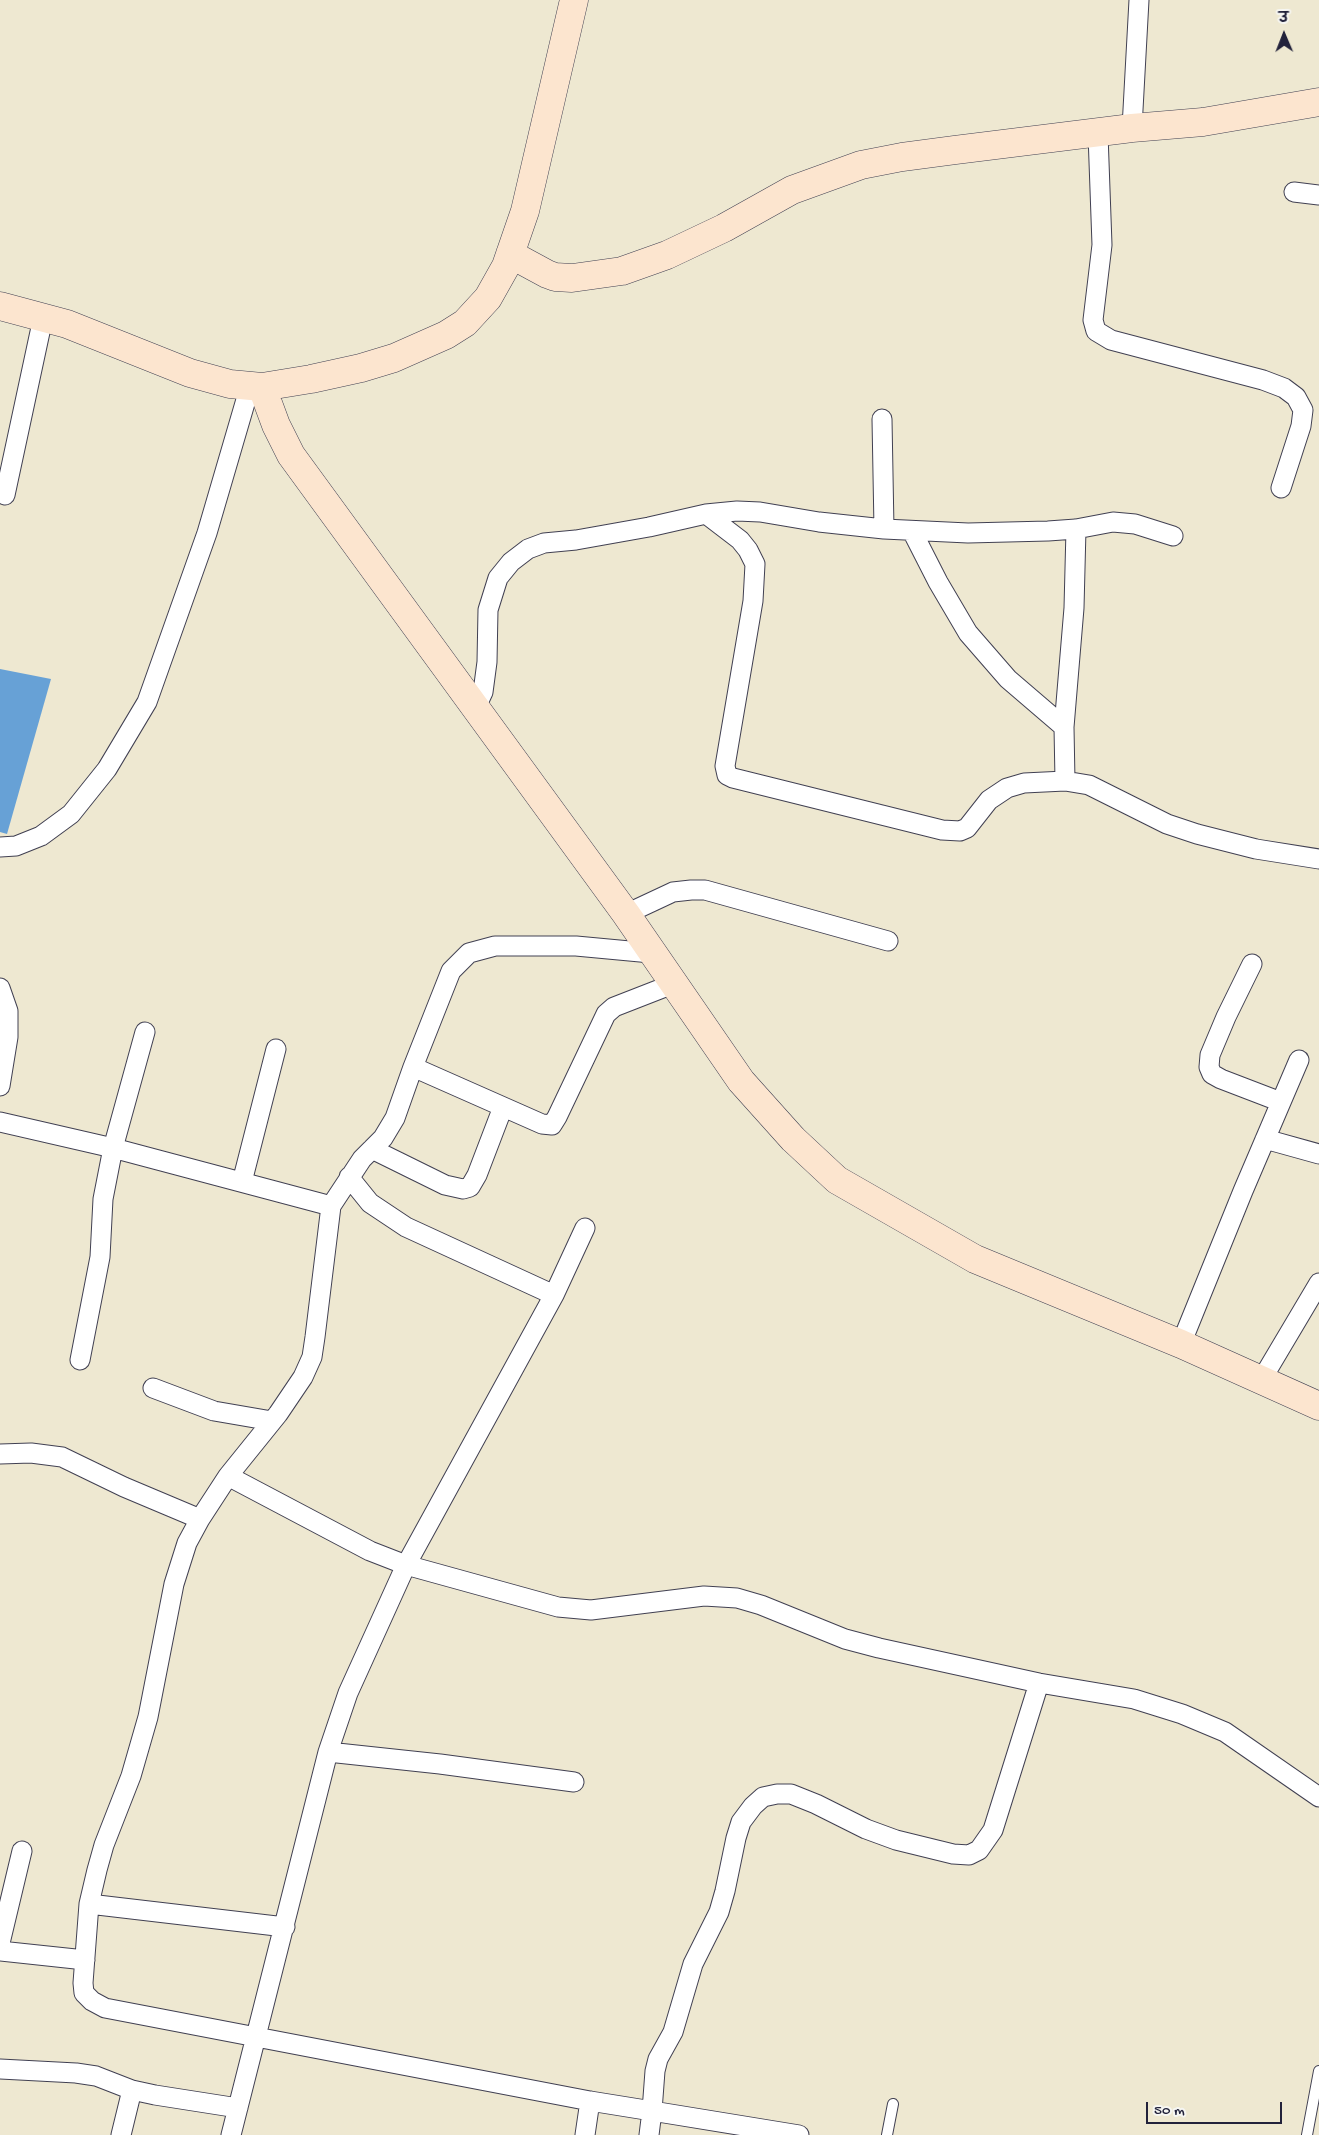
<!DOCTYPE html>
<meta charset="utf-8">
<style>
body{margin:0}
#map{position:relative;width:1319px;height:2135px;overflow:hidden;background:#eee8d1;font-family:"Gochi Hand","Playpen Sans Deva",sans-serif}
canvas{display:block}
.north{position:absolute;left:1259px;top:10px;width:50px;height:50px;-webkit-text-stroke:4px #f6f6f2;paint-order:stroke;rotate:359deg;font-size:14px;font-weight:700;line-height:20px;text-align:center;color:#22223b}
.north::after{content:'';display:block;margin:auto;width:18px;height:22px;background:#22223b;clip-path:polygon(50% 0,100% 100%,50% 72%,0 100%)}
.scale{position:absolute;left:1146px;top:2102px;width:136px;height:22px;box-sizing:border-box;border:2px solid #22223b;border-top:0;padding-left:6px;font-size:15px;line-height:18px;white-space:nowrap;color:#22223b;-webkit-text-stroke:4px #f6f6f2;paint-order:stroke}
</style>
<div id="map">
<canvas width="1319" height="2135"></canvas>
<div class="north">उ</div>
<div class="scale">50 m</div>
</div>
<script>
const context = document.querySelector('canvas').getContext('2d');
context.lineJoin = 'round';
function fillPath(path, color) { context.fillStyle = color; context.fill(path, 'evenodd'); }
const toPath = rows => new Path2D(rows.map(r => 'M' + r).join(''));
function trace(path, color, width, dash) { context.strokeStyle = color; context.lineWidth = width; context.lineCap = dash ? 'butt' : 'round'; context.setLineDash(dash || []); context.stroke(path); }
fillPath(toPath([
 [0,669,51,679,7,834,0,832]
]), '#67a1d6');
const lane = toPath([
 [887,2135,893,2104],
 [1307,2135,1319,2071]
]);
const street = toPath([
 [1132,128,1139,0],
 [1098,134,1102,245,1093,320,1096,331,1111,340,1263,380,1284,388,1296,397,1303,410,1301,426,1281,488],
 [1294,192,1319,195],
 [882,419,884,529],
 [5,495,43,318],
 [706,514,740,540,748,550,755,564,753,601,725,766,727,775,733,778,942,830,960,831,967,828,989,800,1007,788,1024,783,1065,781,1089,785,1167,824,1197,834,1256,849,1319,859],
 [912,531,938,582,968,633,1008,679,1064,727],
 [476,707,483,692,487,662,488,610,498,578,511,562,528,549,544,543,576,540,649,527,706,514,737,511,760,512,819,522,884,529,968,533,1048,531,1076,529,1113,522,1135,524,1173,536],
 [1065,781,1064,727,1074,608,1076,529],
 [0,847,16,846,41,836,71,814,107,769,147,702,207,533,250,386],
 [626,914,673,892,691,890,705,890,888,941],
 [1252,964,1226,1017,1210,1055,1209,1067,1212,1074,1221,1079,1281,1102],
 [0,988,8,1011,8,1037,0,1086],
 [413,1067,542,1124,552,1125,557,1117,606,1014,614,1007,673,984],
 [0,1122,113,1148,331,1206],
 [1265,1139,1319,1154],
 [372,1149,445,1185,463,1189,470,1187,477,1175,503,1107],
 [349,1177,370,1203,406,1227,554,1295],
 [242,1182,276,1049],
 [1181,1344,1243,1191,1299,1060],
 [80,1360,100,1257,103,1199,113,1148,145,1032],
 [1262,1379,1319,1283],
 [153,1388,214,1411,272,1421],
 [0,1454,31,1453,62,1457,124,1487,200,1519],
 [228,1476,370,1551,406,1565,558,1607,591,1610,704,1596,737,1598,761,1605,845,1639,879,1648,1039,1683,1134,1699,1182,1714,1225,1732,1319,1797],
 [328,1752,440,1764,574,1782],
 [89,1904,285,1927],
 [0,1943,22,1851],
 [0,1951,85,1960],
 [0,2069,76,2073,96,2076,132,2090,155,2095,238,2108],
 [121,2135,132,2090],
 [231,2135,328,1752,348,1693,406,1565,554,1295,585,1228],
 [585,2135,590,2101],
 [649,2135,652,2111,590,2101,105,2008,92,2001,84,1993,83,1983,89,1904,97,1870,104,1845,131,1776,148,1717,174,1584,187,1543,200,1519,228,1476,278,1414,303,1377,312,1357,315,1337,331,1206,362,1159,383,1138,395,1118,413,1067,451,971,469,953,495,946,576,946,651,953],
 [799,2135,652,2111,655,2071,658,2059,673,2032,693,1964,719,1912,725,1891,736,1838,741,1822,753,1806,763,1797,777,1794,791,1794,816,1804,866,1829,896,1840,953,1854,969,1855,979,1850,993,1830,1039,1683]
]);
const secondary = toPath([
 [510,254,547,274,555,277,572,278,622,271,667,255,724,228,792,190,861,165,902,157,955,150,1132,128,1203,122,1319,102],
 [0,306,67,324,190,373,230,384,262,387,311,379,361,368,394,358,446,335,465,323,488,298,506,266,525,211,574,0],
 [262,387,276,425,291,455,626,914,741,1081,793,1139,837,1180,975,1259,1181,1344,1319,1406]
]);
trace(lane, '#414052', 12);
trace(street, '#414052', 21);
trace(secondary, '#414052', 29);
trace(lane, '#fff', 10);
trace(street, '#fff', 19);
trace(secondary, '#fce5cf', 28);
</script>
